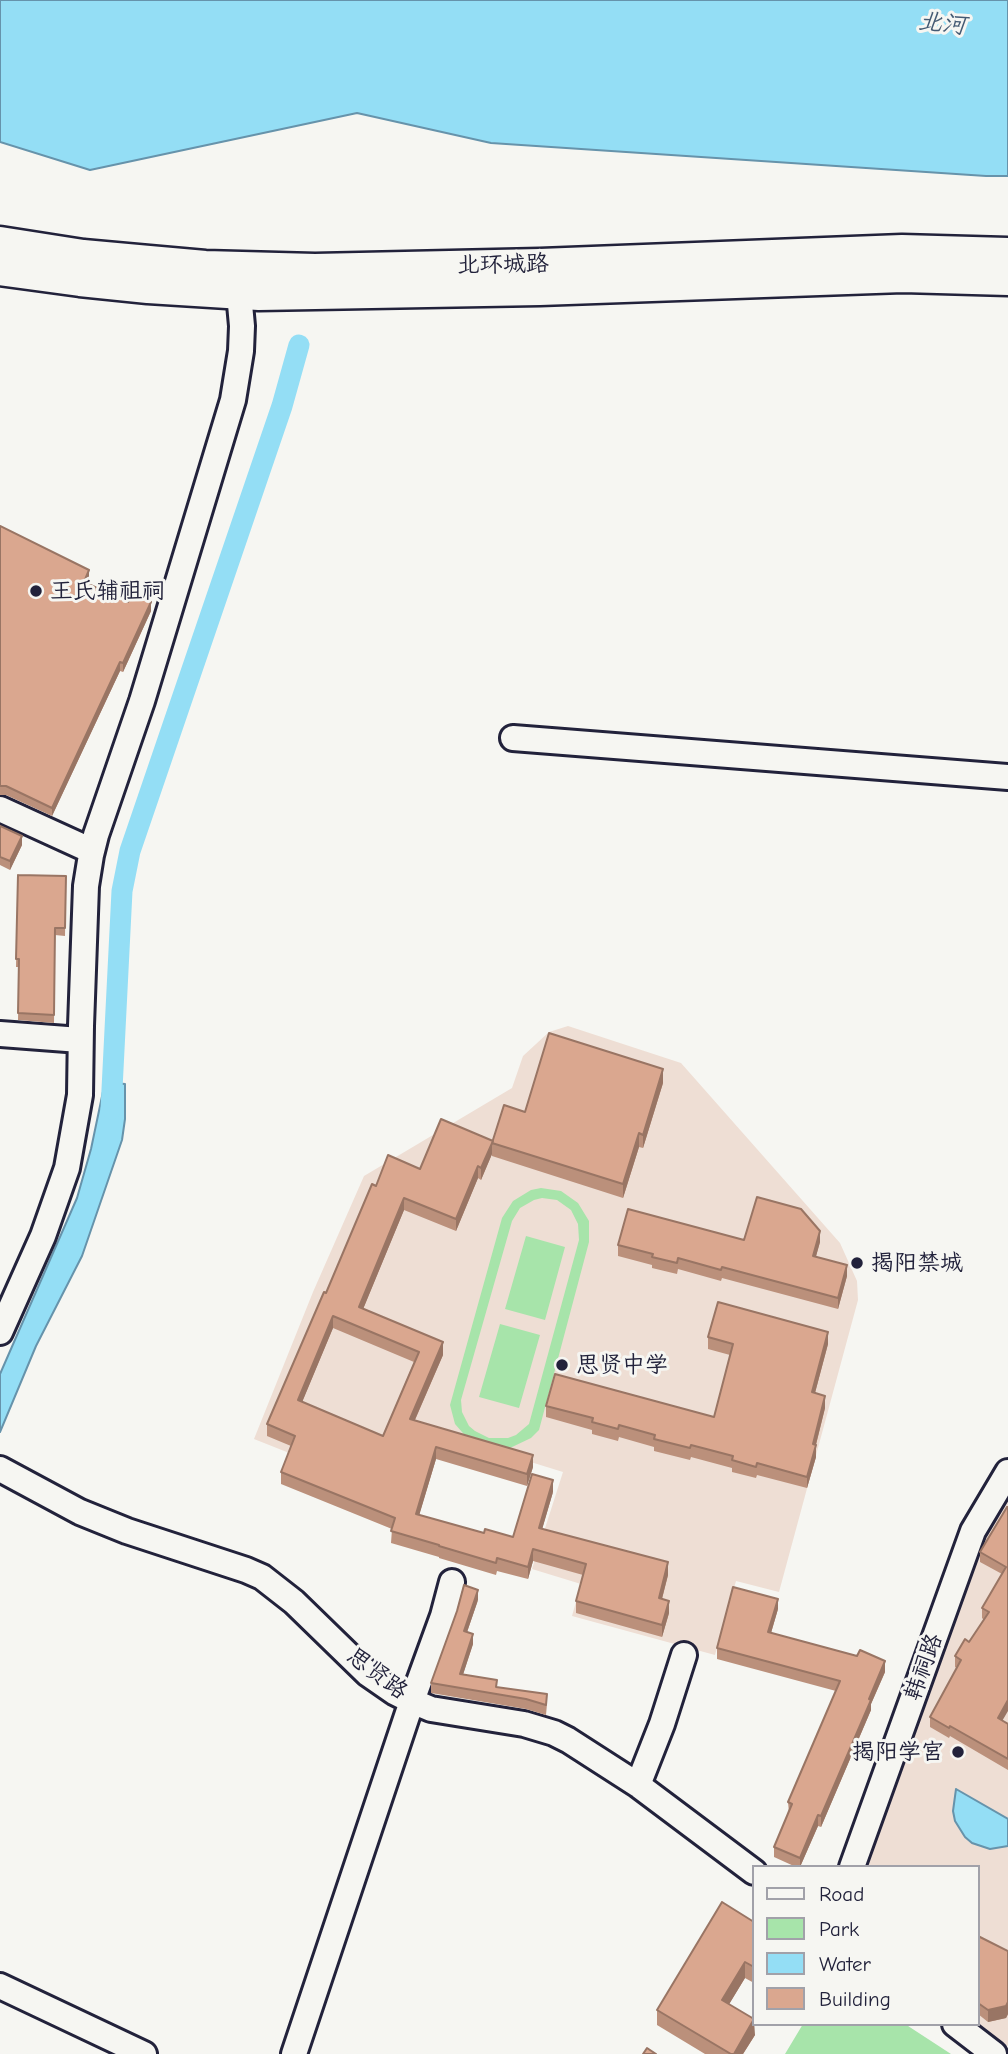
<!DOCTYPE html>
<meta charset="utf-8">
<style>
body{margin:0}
#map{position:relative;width:1008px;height:2054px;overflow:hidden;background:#f6f6f2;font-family:"Comic Neue",sans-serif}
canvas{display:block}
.legend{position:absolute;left:752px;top:1865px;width:228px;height:161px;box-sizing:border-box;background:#f6f6f2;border:2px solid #a1a1a9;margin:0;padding:9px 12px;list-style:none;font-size:21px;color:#22223b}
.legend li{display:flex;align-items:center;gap:14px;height:35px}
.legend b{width:35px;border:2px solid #a1a1a9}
</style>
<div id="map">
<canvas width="1008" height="2054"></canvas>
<ul class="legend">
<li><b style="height:9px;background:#f6f6f2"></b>Road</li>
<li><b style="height:19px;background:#a7e4aa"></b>Park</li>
<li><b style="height:19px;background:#94def5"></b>Water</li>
<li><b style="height:19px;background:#daa78f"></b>Building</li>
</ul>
</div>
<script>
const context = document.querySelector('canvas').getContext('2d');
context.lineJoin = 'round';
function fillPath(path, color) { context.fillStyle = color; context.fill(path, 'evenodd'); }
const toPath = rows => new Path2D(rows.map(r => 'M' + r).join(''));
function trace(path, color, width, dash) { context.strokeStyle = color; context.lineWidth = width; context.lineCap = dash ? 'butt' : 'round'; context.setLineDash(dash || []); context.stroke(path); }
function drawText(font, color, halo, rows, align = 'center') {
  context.font = font + ' "Comic Neue","LXGW WenKai TC",sans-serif'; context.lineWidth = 6; context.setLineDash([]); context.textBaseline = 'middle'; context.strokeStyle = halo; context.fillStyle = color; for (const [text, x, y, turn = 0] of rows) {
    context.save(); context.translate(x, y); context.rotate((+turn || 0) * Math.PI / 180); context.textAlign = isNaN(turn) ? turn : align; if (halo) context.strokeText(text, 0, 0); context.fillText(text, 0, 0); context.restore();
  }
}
fillPath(toPath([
 [568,1026,681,1063,840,1243,857,1281,858,1300,779,1592,736,1581,715,1655,572,1616,581,1584,532,1569,563,1472,427,1430,400,1497,254,1439,313,1292,364,1176,512,1088,523,1056,549,1032],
 [1008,1480,1008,2046,975,2024,978,2024,978,1867,858,1867,971,1540]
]), '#eeded4');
fillPath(toPath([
 [541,1188,561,1191,578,1203,589,1221,589,1242,539,1430,531,1438,510,1448,469,1440,455,1424,450,1405,502,1218,513,1201,531,1190],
 [542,1198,557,1200,571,1210,578,1224,579,1240,529,1424,516,1435,508,1438,489,1438,475,1431,469,1426,462,1412,461,1400,512,1221,520,1208,534,1200],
 [526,1236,565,1247,545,1320,505,1309],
 [500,1324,540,1335,519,1408,479,1397],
 [803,2024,905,2024,951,2054,785,2054]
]), '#a7e4aa');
const water = toPath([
 [0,0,1008,0,1008,176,986,176,491,143,357,113,90,170,0,142,0,0],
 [105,1082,125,1084,125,1119,122,1140,82,1256,36,1346,0,1432,0,1374,77,1198,91,1149,105,1082],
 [956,1789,1008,1819,1008,1846,990,1849,972,1843,965,1837,955,1821,953,1811,956,1789]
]);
fillPath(water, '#94def5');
trace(water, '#6693ab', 2);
trace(toPath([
 [111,1109,122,891,130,851,282,406,299,345]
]), '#94def5', 21);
const minor = toPath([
 [513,738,1008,777],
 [0,809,92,851],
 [0,1034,80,1040],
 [0,1332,43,1236,67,1168,80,1095,81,1026,86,886,91,855,96,835,142,701,233,400,241,351,242,326,239,293],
 [0,1469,80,1512,127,1531,246,1570,262,1577,294,1602,368,1674,394,1692,412,1701,431,1709,524,1724,554,1733,568,1740,638,1785,754,1872],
 [638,1785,662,1724,684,1655],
 [852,1867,973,1531,1008,1472],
 [0,1986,144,2054],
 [955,2024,994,2054],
 [294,2054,412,1701,443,1616,452,1582]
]);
const major = toPath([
 [0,243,83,256,149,262,205,267,315,270,540,265,902,251,1008,254],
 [0,269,80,280,148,287,259,294,540,289,903,276,1008,279]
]);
trace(minor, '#22223b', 30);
trace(major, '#22223b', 37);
trace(minor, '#f6f6f2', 24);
trace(major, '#f6f6f2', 32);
fillPath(toPath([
 [0,526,89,579,87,583,128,602,151,611,123,672,120,671,52,816,6,795,0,795],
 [0,826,22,845,10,870,0,865],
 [18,875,66,876,65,936,55,935,54,1023,18,1020,19,967,16,967],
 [663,1083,643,1148,639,1147,623,1198,492,1156,492,1154,481,1180,478,1178,456,1231,404,1210,363,1309,443,1355,415,1420,533,1467,527,1486,436,1459,419,1515,484,1533,513,1537,553,1492,542,1529,668,1575,662,1599,669,1613,662,1637,576,1613,576,1601,583,1575,533,1561,528,1579,497,1571,496,1575,439,1558,439,1557,391,1543,392,1529,281,1484,281,1472,291,1446,267,1436,267,1424,376,1186,493,1141,525,1112],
 [333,1328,414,1362,383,1436,302,1402],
 [744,1240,820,1242,816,1256,847,1276,838,1309,722,1278,721,1281,678,1269,677,1274,652,1268,652,1265,618,1256,618,1245],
 [708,1337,828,1344,815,1393,825,1408,816,1445,816,1457,807,1488,757,1475,756,1478,732,1472,732,1468,691,1457,690,1460,654,1451,654,1447,619,1437,618,1441,592,1434,592,1430,546,1417,546,1406,714,1417,730,1355,708,1349],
 [1007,1507,1002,1721,1008,1724,1008,1770,950,1736,949,1738,930,1727,930,1717,957,1668,955,1667,955,1656,969,1642,984,1620,982,1618,982,1608,1002,1574,980,1562,980,1552],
 [478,1600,467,1632,473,1644,463,1674,497,1687,547,1704,546,1715,526,1709,431,1693,431,1683],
 [778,1609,771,1633,885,1672,871,1704,871,1710,821,1827,818,1826,800,1867,796,1867,774,1857,774,1847,789,1813,788,1802,836,1691,717,1659,717,1648],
 [754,1922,754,1983,745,1978,729,2004,755,2035,743,2054,705,2054,657,2025,657,2010],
 [978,1936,1008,1951,1008,2014,1006,2018,988,2022,978,2014]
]), '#bb907b');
fillPath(toPath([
 [89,570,89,579,84,591,84,582],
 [151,602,151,611,123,672,123,663],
 [120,662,120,671,52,816,52,808],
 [22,836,22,845,10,870,10,861],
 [663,1069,663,1083,643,1148,643,1135],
 [639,1133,639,1147,623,1198,623,1184],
 [492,1143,492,1154,481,1180,481,1168],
 [478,1166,478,1178,456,1231,456,1219],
 [404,1198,404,1210,359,1319,359,1307],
 [820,1231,820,1242,813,1267,813,1256],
 [847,1265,847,1276,838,1309,838,1298],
 [333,1316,333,1328,298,1412,298,1400],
 [828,1332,828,1344,812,1404,812,1392],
 [443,1342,443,1355,410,1431,410,1419],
 [825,1396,825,1408,813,1456,813,1444],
 [816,1445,816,1457,807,1488,807,1477],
 [436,1447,436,1459,416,1526,416,1514],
 [533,1455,533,1467,527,1486,527,1474],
 [553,1480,553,1492,539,1540,539,1528],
 [533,1549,533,1561,528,1579,528,1567],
 [668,1562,668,1575,659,1610,659,1598],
 [478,1590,478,1600,464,1641,464,1631],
 [778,1599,778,1609,768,1643,768,1632],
 [669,1601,669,1613,662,1637,662,1625],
 [473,1634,473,1644,460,1684,460,1674],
 [885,1661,885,1672,871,1704,871,1710,821,1827,821,1816],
 [1008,1700,1008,1711,998,1728,998,1718],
 [818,1815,818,1826,800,1867,800,1858],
 [745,1962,745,1978,722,2016,722,2000],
 [1008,2002,1008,2014,1006,2018,988,2022,988,2010],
 [754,2020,755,2035,743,2054,734,2054]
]), '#997564');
const building = toPath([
 [0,526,89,570,84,582,128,602,133,593,151,602,123,663,120,662,52,808,6,786,0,786,0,526],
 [0,826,22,836,10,861,0,857,0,826],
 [18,875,66,876,65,928,55,928,54,1015,18,1013,19,959,16,959,18,875],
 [549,1033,663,1069,643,1135,639,1133,623,1184,492,1143,504,1105,525,1112,549,1033],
 [441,1119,493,1141,481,1168,478,1166,456,1219,404,1198,359,1307,443,1342,410,1419,533,1455,527,1474,436,1447,416,1514,484,1533,485,1529,513,1537,532,1474,553,1480,539,1528,668,1562,659,1598,669,1601,662,1625,576,1601,586,1564,533,1549,528,1567,497,1558,496,1563,439,1546,439,1545,391,1531,395,1518,281,1472,295,1436,267,1424,324,1292,326,1293,372,1184,376,1186,388,1155,420,1169,441,1119],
 [333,1316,419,1352,383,1436,298,1400,333,1316],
 [757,1197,801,1209,820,1231,813,1256,847,1265,838,1298,722,1267,721,1270,678,1258,677,1263,652,1257,653,1254,618,1245,628,1209,744,1240,757,1197],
 [718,1302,828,1332,812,1392,825,1396,813,1444,816,1445,807,1477,757,1463,756,1467,732,1460,733,1456,691,1445,690,1448,654,1439,655,1435,619,1425,618,1429,592,1422,593,1418,546,1406,555,1374,714,1417,733,1344,708,1337,718,1302],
 [1007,1507,1008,1507,1008,1700,998,1718,1008,1724,1008,1759,950,1726,949,1728,930,1717,961,1660,955,1656,965,1639,969,1642,989,1612,982,1608,1006,1567,980,1552,1007,1507],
 [464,1585,478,1590,464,1631,473,1634,460,1674,497,1680,496,1687,547,1694,546,1705,526,1699,431,1683,457,1611,464,1585],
 [733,1587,778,1599,768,1632,857,1656,860,1650,885,1661,869,1699,871,1700,821,1816,818,1815,800,1858,774,1847,792,1804,788,1802,840,1681,717,1648,733,1587],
 [722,1902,754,1922,754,1967,745,1962,722,2000,754,2019,734,2054,731,2054,657,2010,722,1902],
 [978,1936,1008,1951,1008,2002,1006,2006,988,2010,978,2003,978,1936],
 [647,2048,656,2054,643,2054,647,2048]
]);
fillPath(building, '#daa78f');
trace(building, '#997564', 2);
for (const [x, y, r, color] of [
 [36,591,7,"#22223b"],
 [857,1263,7,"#22223b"],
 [562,1365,7,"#22223b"],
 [958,1752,7,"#22223b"]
]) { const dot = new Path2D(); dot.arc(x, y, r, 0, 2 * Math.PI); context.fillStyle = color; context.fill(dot); trace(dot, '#f6f6f2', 2.5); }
drawText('23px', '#22223b', '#f6f6f2', [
 ["北环城路",503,265,-1],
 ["韩祠路",924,1667,-70],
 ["思贤路",377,1674,37]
]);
drawText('23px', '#22223b', '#f6f6f2', [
 ["王氏辅祖祠",50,591],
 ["揭阳禁城",871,1263],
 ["思贤中学",576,1365],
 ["揭阳学宫",944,1752,"right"]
], 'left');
drawText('italic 24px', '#445a73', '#f6f6f2', [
 ["北河",942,24,6]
]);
</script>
